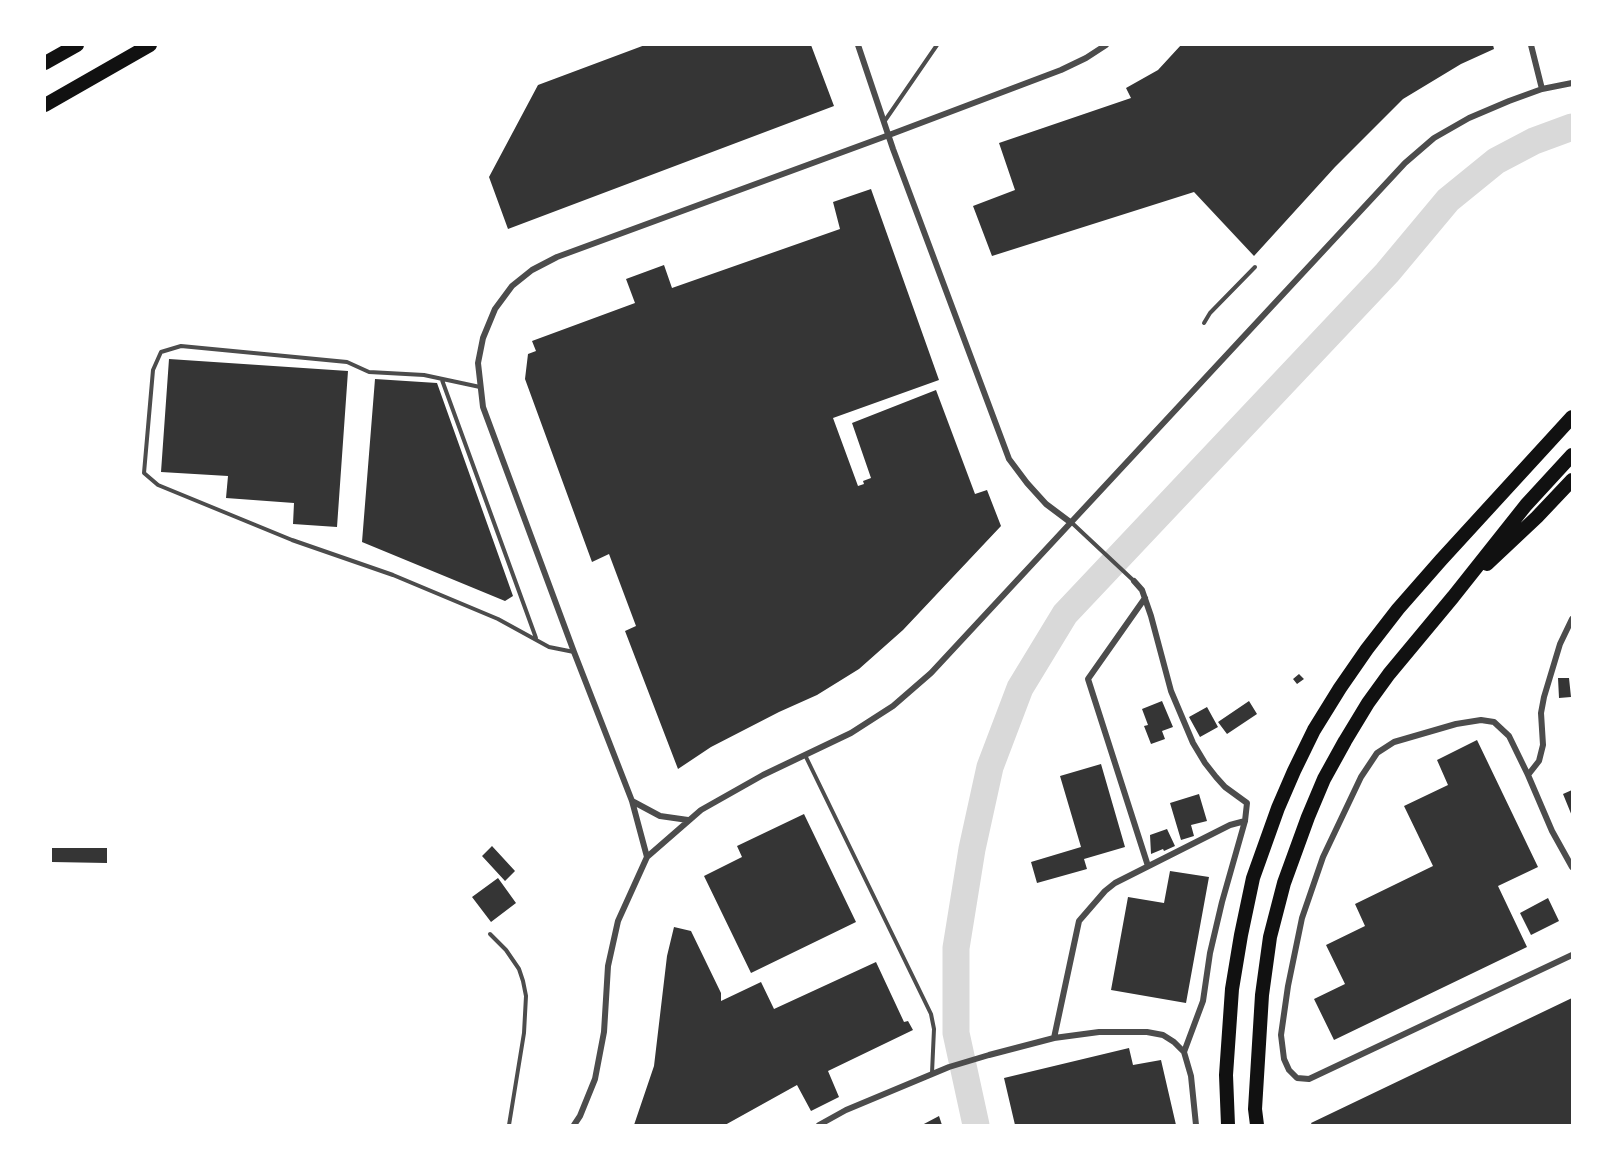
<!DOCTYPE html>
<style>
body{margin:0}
#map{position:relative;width:1617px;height:1170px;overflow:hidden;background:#fff;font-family:"Fira Sans",sans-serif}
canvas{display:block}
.frame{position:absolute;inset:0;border:46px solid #fff;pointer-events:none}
</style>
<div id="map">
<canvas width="1617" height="1170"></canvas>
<div class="frame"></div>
</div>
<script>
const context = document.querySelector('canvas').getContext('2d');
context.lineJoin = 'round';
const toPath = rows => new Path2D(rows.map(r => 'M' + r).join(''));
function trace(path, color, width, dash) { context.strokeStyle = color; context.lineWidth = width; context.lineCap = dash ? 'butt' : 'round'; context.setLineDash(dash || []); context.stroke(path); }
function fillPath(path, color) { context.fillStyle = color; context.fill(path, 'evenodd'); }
trace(toPath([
 [976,1125,956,1033,956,948,972,849,990,767,1020,688,1065,614,1387,273,1448,200,1496,161,1534,141,1572,127]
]), '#d9d9d9', 27);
fillPath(toPath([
 [645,45,811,45,834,106,508,229,489,177,538,85],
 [1181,45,1493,45,1494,49,1461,64,1403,99,1335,167,1254,256,1194,192,992,256,973,206,1015,190,999,143,1131,98,1126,88,1158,70],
 [871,189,939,380,833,418,858,486,864,484,863,481,871,478,852,423,936,390,975,494,987,490,1001,526,903,630,859,669,817,695,779,712,711,747,678,769,625,631,636,626,609,554,592,562,525,379,528,354,536,351,532,341,635,303,626,279,664,265,672,288,840,229,833,202],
 [169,359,348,371,337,527,293,524,294,503,226,498,228,476,161,472],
 [375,379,437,383,513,596,505,601,362,542],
 [1299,674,1304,679,1297,684,1293,679],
 [1558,678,1569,678,1571,697,1559,698],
 [1162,701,1173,727,1162,731,1165,739,1151,744,1144,726,1148,725,1142,709],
 [1249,701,1257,714,1227,734,1218,722],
 [1207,707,1218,727,1200,737,1189,717],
 [1477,740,1538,867,1498,886,1527,947,1334,1040,1314,999,1345,984,1326,945,1365,926,1355,904,1433,866,1404,806,1448,785,1437,760],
 [1101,764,1125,847,1084,859,1087,869,1037,883,1031,862,1081,847,1060,776],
 [1572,790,1572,816,1563,794],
 [1199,794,1207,821,1191,825,1194,836,1181,840,1170,803],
 [804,814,856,922,751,973,704,876,742,857,737,846],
 [1167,829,1175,846,1164,851,1163,849,1151,854,1150,835],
 [492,846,515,871,505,881,482,856],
 [52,848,107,848,107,863,52,862],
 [1170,871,1209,877,1186,1003,1111,990,1128,897,1164,903],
 [498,878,516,903,491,922,472,897],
 [1548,898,1559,921,1531,935,1520,913],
 [674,927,691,931,721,993,721,1001,761,982,774,1009,876,962,904,1022,908,1021,913,1030,828,1071,839,1097,811,1111,797,1085,725,1125,634,1125,654,1066,667,956],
 [1572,998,1572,1125,1312,1125,1311,1123],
 [1129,1048,1133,1065,1161,1060,1176,1125,1015,1125,1004,1078],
 [939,1116,942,1125,922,1125]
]), '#353535');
trace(toPath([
 [884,122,937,45],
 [1204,323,1210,313,1255,267],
 [442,380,536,638],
 [480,387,424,375,369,372,347,362,181,346,161,352,153,370,144,473,158,485,292,540,393,575,498,619,549,647,574,652],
 [1071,522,1134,581],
 [805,755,931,1014,934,1029,932,1073],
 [490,934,506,950,519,969,523,981,526,996,524,1033,509,1125]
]), '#4c4c4c', 4);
trace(toPath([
 [858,45,893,149,1009,459,1027,483,1046,504,1070,522],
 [1531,45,1542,89],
 [1134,581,1142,590,1151,616,1171,691,1193,743,1205,763,1216,777,1225,787,1247,803,1245,821,1222,902,1210,953,1203,1001,1184,1052,1191,1076,1196,1125],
 [1145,598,1088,679,1148,866],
 [1572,619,1560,644,1544,697,1541,713,1543,745,1539,761,1528,775,1552,831,1572,867],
 [1528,775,1509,736,1494,722,1481,720,1456,724,1394,742,1377,753,1361,777,1323,857,1302,918,1288,986,1281,1035,1284,1059,1289,1070,1297,1078,1309,1079,1572,955],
 [632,801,660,816,688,820],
 [647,857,632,801,574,652,483,407,478,363,483,338,495,309,512,286,532,270,557,257,889,135,1061,70,1086,58,1106,45],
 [1054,1038,1079,921,1105,891,1115,883,1230,825,1245,821],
 [574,1125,580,1116,595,1079,604,1032,608,966,618,921,647,857,701,810,763,775,851,733,893,706,931,673,1405,163,1434,138,1469,118,1509,101,1542,89,1572,83],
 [819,1125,846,1110,949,1067,989,1055,1054,1038,1099,1032,1147,1032,1163,1035,1174,1042,1184,1052]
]), '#4c4c4c', 6);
trace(toPath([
 [45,63,77,45],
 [45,105,150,45],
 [1487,564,1537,517,1572,480],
 [1228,1125,1226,1075,1232,989,1241,935,1253,878,1278,808,1294,771,1314,730,1340,688,1367,649,1398,609,1441,560,1572,417],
 [1257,1125,1255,1109,1262,995,1270,937,1284,883,1308,817,1324,779,1345,741,1368,703,1389,674,1453,597,1526,505,1572,455]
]), '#111', 14);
</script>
